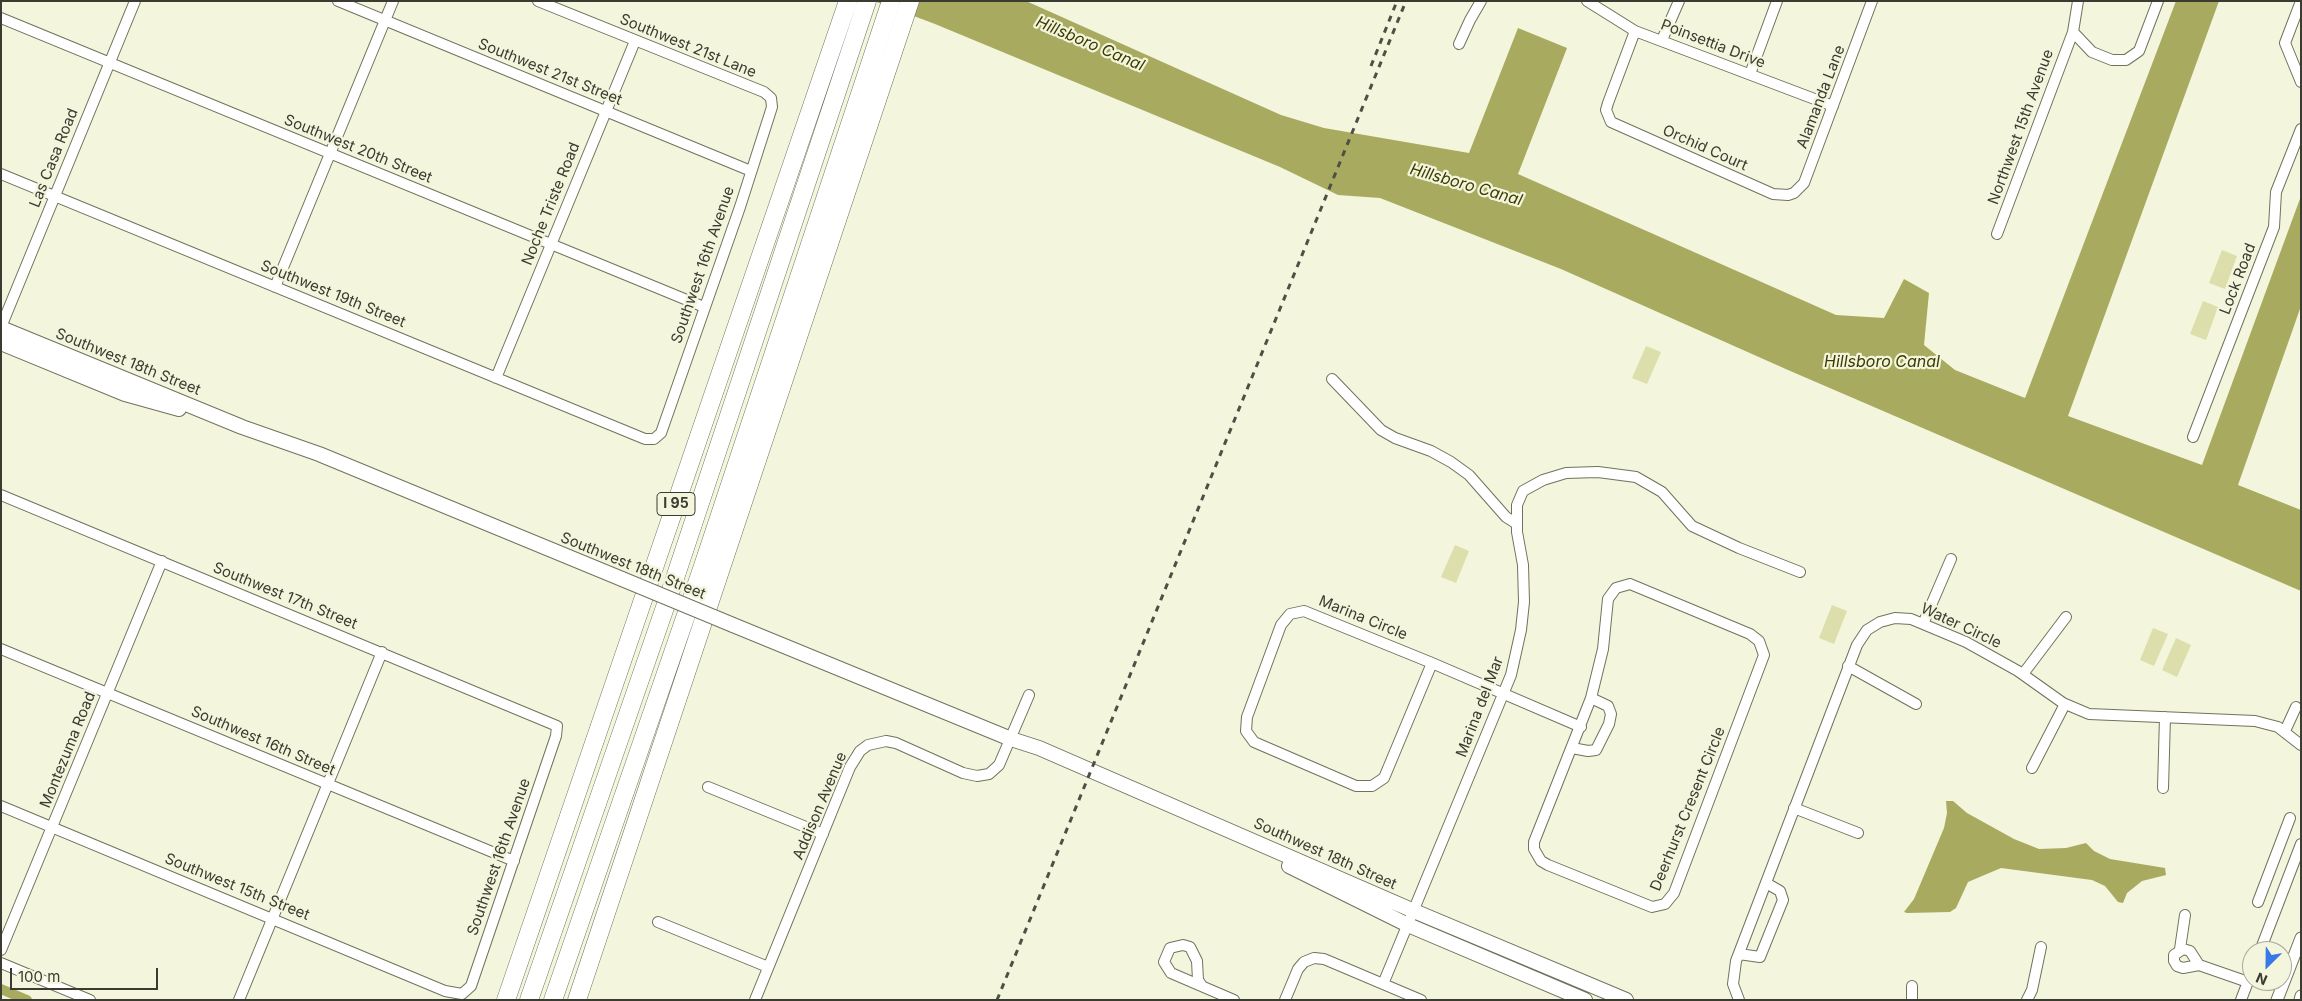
<!DOCTYPE html>
<style>
body{margin:0}
#map{position:relative;width:2302px;height:1001px;overflow:hidden;background:#f3f5dc;font-family:Inter,sans-serif}
canvas{display:block}
.frame{position:absolute;inset:0;border:2px solid #3a3b31;pointer-events:none}
.north{position:absolute;left:2242px;top:941px;width:50px;height:50px;box-sizing:border-box;background:#f3f5dc;border:1px solid #a9ab98;border-radius:50%;rotate:203deg;font-size:14px;font-weight:700;line-height:20px;text-align:center;color:#3a3b31}
.north::after{content:'';display:block;margin:auto;width:18px;height:22px;background:#3878e7;clip-path:polygon(50% 0,100% 100%,50% 72%,0 100%)}
.scale{position:absolute;left:10px;top:968px;width:148px;height:22px;box-sizing:border-box;border:2px solid #3a3b31;border-top:0;padding-left:6px;font-size:15px;line-height:18px;white-space:nowrap;color:#3a3b31;-webkit-text-stroke:4px #f3f5dc;paint-order:stroke}
</style>
<div id="map">
<canvas width="2302" height="1001"></canvas>
<div class="frame"></div>
<div class="north">N</div>
<div class="scale">100 m</div>
</div>
<script>
const context = document.querySelector('canvas').getContext('2d');
context.lineJoin = 'round';
function fillPath(path, color) { context.fillStyle = color; context.fill(path, 'evenodd'); }
const toPath = rows => new Path2D(rows.map(r => 'M' + r).join(''));
function trace(path, color, width, dash) { context.strokeStyle = color; context.lineWidth = width; context.lineCap = dash ? 'butt' : 'round'; context.setLineDash(dash || []); context.stroke(path); }
function drawText(font, color, halo, rows, align = 'center') {
  context.font = font + ' Inter,sans-serif'; context.lineWidth = 4.5; context.setLineDash([]); context.textBaseline = 'middle'; context.strokeStyle = halo; context.fillStyle = color; for (const [text, x, y, turn = 0] of rows) {
    context.save(); context.translate(x, y); context.rotate((+turn || 0) * Math.PI / 180); context.textAlign = isNaN(turn) ? turn : align; if (halo) context.strokeText(text, 0, 0); context.fillText(text, 0, 0); context.restore();
  }
}
fillPath(toPath([
 [2222,250,2237,256,2225,289,2209,283],
 [2203,301,2218,307,2206,340,2190,334],
 [1646,346,1661,352,1647,384,1632,378],
 [1455,545,1469,551,1456,583,1441,577],
 [1832,605,1847,611,1834,644,1819,638],
 [2153,628,2168,634,2154,666,2140,660],
 [2176,638,2191,645,2177,677,2162,670]
]), '#dcdfab');
fillPath(toPath([
 [874,1,1026,1,1281,115,1324,128,1469,153,1518,28,1567,48,1518,174,1836,315,1884,318,1904,279,1929,293,1924,345,1955,370,2025,398,2176,1,2219,1,2068,416,2202,465,2301,196,2301,306,2238,485,2301,510,2301,591,1788,370,1561,269,1380,198,1338,195,1280,167,935,24],
 [1946,801,1953,801,1967,813,2014,839,2039,849,2066,848,2086,843,2094,851,2110,859,2165,868,2166,875,2142,881,2127,893,2123,903,2118,902,2105,886,2092,880,2001,868,1968,882,1956,908,1950,912,1907,913,1904,912,1914,899,1944,828,1947,813]
]), '#a8aa60');
trace(toPath([
 [1,989,27,1000]
]), '#a8aa60', 10);
const minor = toPath([
 [338,1,751,171],
 [1587,1,1635,31,1833,106],
 [2078,1,2073,32,2092,52,2112,60,2126,60,2139,51,2158,1],
 [2301,1,2285,43,2301,82],
 [1,18,704,307],
 [1635,31,1608,103,1606,110,1611,122,1773,194,1788,195,1794,193,1804,183,1872,1],
 [1662,40,1679,1],
 [1459,44,1470,20,1481,1],
 [1750,74,1777,1],
 [1,174,645,439,654,439,661,433,740,207,772,107,771,98,764,92,538,1],
 [1997,234,2073,32],
 [275,287,393,1],
 [1,327,135,1],
 [496,378,635,41],
 [1332,379,1381,430,1395,438,1431,451,1451,462,1469,475,1506,517,1517,524],
 [2193,437,2274,227,2276,192,2301,129],
 [1,495,557,726,556,736,471,986,462,994,445,991,1,806],
 [1630,584,1750,634,1759,641,1764,655,1674,893,1665,904,1652,907,1548,865,1541,861,1534,849,1534,842,1591,698,1603,649,1608,599,1616,588,1630,584],
 [1923,624,1951,559],
 [1,649,514,861],
 [1432,663,1384,778,1372,786,1356,786,1254,742,1246,731,1247,717,1281,625,1290,614,1304,611,1432,663,1581,727],
 [1848,666,1916,704],
 [2023,674,2066,617],
 [2285,731,2296,707],
 [1572,748,1588,751,1596,750,1609,724,1611,714,1608,706,1591,698],
 [2032,768,2065,704],
 [708,787,823,834],
 [2163,788,2165,717],
 [1794,808,1858,833],
 [2258,902,2290,818],
 [658,922,768,967],
 [2180,949,2185,915],
 [2183,949,2190,951,2199,965,2183,968,2177,966,2174,961,2174,955,2183,949],
 [1,950,162,561],
 [2260,951,2301,844],
 [1739,954,1760,957,1783,900,1780,891,1766,883],
 [1,963,90,1000],
 [2199,965,2248,982],
 [1383,984,1511,675,1521,630,1524,602,1523,565,1517,532,1517,505,1523,491,1543,480,1566,473,1598,472,1636,477,1662,492,1692,526,1739,548,1800,572],
 [1202,986,1198,980,1197,961,1190,947,1183,945,1170,948,1164,962,1171,973,1234,1000],
 [239,1000,382,652],
 [755,1000,850,767,860,751,868,745,886,741,896,743,963,773,977,776,989,774,999,765,1029,695],
 [1285,1000,1298,969,1304,962,1314,958,1324,959,1421,1000],
 [1739,1000,1733,984,1736,961,1857,645,1867,630,1880,622,1895,618,1911,619,1966,642,2018,671,2063,703,2089,714,2255,721,2278,727,2301,745],
 [1912,1000,1912,986],
 [2027,1000,2032,990,2041,947],
 [2241,1000,2252,971]
]);
const tertiary = toPath([
 [2277,1000,2301,938],
 [2300,1000,2301,996]
]);
const secondary = toPath([
 [1,328,242,427,319,454,622,579],
 [1,343,125,394,179,409],
 [733,625,1011,739,1039,748,1414,911,1626,1000],
 [1289,866,1408,925,1585,1000]
]);
const motorway = toPath([
 [506,1000,848,1],
 [529,1000,672,587,867,1],
 [553,1000,703,566,891,1],
 [577,1000,910,1]
]);
trace(minor, '#71725d', 12);
trace(tertiary, '#71725d', 13);
trace(secondary, '#71725d', 16);
trace(motorway, '#71725d', 19);
trace(minor, '#fff', 10);
trace(tertiary, '#fff', 11);
trace(secondary, '#fff', 14);
trace(motorway, '#fff', 18);
trace(toPath([
 [1371,66,1397,1],
 [997,1000,1406,1]
]), '#4f5045', 3, [6, 6]);
const secondaryBridge = toPath([
 [622,579,733,625]
]);
trace(secondaryBridge, '#71725d', 16, []);
trace(secondaryBridge, '#fff', 14);
for (const [x, y, w] of [
 [676,504,38]
]) { const box = new Path2D(); box.roundRect(x - w / 2, y - 11.5, w, 23, 4); context.fillStyle = '#f3f5dc'; context.fill(box); trace(box, '#3a3b31', 1); }
drawText('bold 14px', '#3a3b31', null, [
 ["I 95",676,504]
]);
drawText('15px', '#3a3b31', '#f3f5dc', [
 ["Poinsettia Drive",1713,44,21],
 ["Southwest 21st Lane",688,46,22],
 ["Southwest 21st Street",550,72,22],
 ["Alamanda Lane",1821,97,-69],
 ["Northwest 15th Avenue",2021,127,-70],
 ["Orchid Court",1705,148,24],
 ["Southwest 20th Street",358,149,22],
 ["Las Casa Road",54,158,-68],
 ["Noche Triste Road",551,204,-68],
 ["Southwest 16th Avenue",703,265,-71],
 ["Lock Road",2238,279,-69],
 ["Southwest 19th Street",333,294,22],
 ["Southwest 18th Street",128,362,22],
 ["Southwest 18th Street",633,566,22],
 ["Southwest 17th Street",285,596,22],
 ["Marina Circle",1363,618,22],
 ["Water Circle",1961,626,25],
 ["Marina del Mar",1480,707,-69],
 ["Southwest 16th Street",263,741,23],
 ["Montezuma Road",68,750,-68],
 ["Addison Avenue",820,806,-67],
 ["Deerhurst Cresent Circle",1688,809,-68],
 ["Southwest 18th Street",1325,854,24],
 ["Southwest 16th Avenue",499,857,-71],
 ["Southwest 15th Street",237,887,22]
]);
drawText('italic 16px', '#3b3c00', '#f3f5dc', [
 ["Hillsboro Canal",1090,44,23],
 ["Hillsboro Canal",1466,185,16],
 ["Hillsboro Canal",1882,362]
]);
</script>
